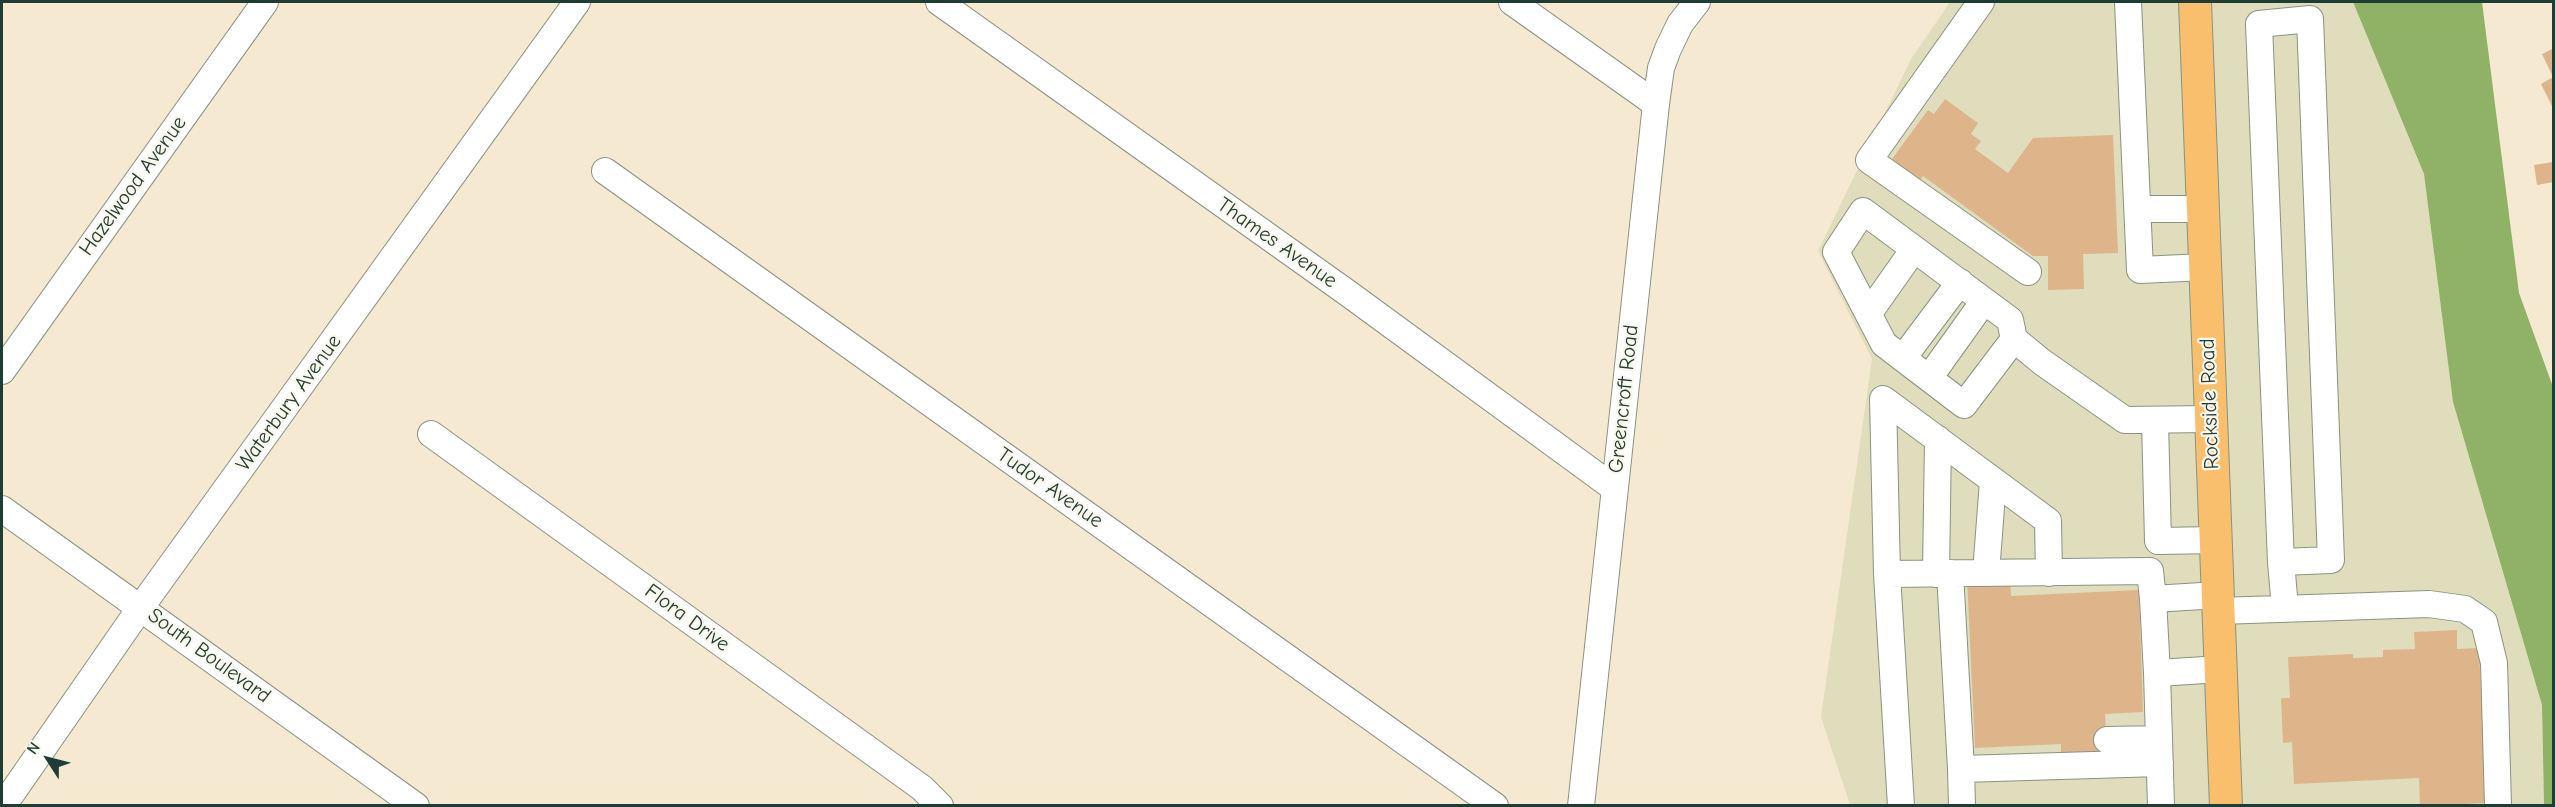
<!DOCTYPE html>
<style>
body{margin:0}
#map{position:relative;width:2555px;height:807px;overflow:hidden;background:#f5e9d2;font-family:"Comic Neue",sans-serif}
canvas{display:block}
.frame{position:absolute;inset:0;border:3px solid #1f3d34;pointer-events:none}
.north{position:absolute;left:18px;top:729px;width:60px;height:60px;-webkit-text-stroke:4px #fbf7ec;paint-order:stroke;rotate:306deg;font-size:16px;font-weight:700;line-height:24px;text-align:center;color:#1f3d34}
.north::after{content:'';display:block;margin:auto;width:21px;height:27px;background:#1f3d34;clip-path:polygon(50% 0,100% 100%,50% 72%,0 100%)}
</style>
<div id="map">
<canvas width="2555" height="807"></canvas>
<div class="frame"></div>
<div class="north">N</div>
</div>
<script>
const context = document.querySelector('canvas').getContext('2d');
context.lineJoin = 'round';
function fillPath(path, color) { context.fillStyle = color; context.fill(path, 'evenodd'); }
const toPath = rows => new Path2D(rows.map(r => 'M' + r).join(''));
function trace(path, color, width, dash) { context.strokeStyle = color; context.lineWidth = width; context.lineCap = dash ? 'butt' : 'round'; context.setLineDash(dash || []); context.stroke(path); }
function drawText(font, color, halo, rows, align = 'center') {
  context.font = font + ' "Comic Neue",sans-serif'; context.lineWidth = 4.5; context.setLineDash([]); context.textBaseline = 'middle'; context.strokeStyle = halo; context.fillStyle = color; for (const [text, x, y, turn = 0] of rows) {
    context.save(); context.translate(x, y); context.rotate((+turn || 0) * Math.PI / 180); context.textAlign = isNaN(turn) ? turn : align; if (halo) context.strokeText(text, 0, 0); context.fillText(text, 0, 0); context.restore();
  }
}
fillPath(toPath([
 [1950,2,2353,2,2424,174,2453,402,2542,705,2544,805,1850,805,1821,717,1872,359,1818,251,1911,59]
]), '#dfddbb');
fillPath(toPath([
 [2353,2,2482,2,2519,293,2553,387,2553,805,2544,805,2542,705,2453,402,2424,174]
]), '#8fb266');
fillPath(toPath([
 [2554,48,2554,110,2541,84,2553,77,2542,54],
 [1945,99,1978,123,1971,134,1981,141,1975,149,2008,173,2033,138,2113,135,2118,253,2083,254,2084,289,2048,290,2048,256,2033,256,1923,176,1920,180,1892,159,1928,110,1934,114],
 [2553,162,2554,182,2537,185,2534,165],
 [2010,576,2011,596,2139,590,2143,712,2105,714,2107,754,2061,756,2061,744,1975,748,1967,577],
 [2457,630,2457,649,2479,648,2486,803,2420,806,2419,778,2294,784,2292,742,2283,743,2281,698,2290,698,2288,657,2353,654,2353,658,2383,657,2383,650,2415,649,2414,632]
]), '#deb58b');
const minor = toPath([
 [939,2,1349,294,1614,488],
 [1512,2,1656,104],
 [1981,2,1869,160,2028,272],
 [2128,2,2140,270,2205,267],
 [605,171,1495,806],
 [2139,209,2202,209],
 [1869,313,1914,249],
 [2014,339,1964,405,1884,344,1836,252,1863,211,2010,320,2014,339,2042,362,2125,420,2210,419],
 [1903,358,1960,282],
 [2,371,265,2],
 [1929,378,1984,301],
 [2155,421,2158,541,2216,540],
 [431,434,922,788,940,806],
 [2,509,416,806],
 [2281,562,2331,560,2310,19,2259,24,2281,562,2285,608],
 [1950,573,1961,769],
 [1986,573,1993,481],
 [1887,574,1883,399,2048,521,2049,573],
 [1936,574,1938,439],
 [2218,595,2153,599,2157,673,2221,669],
 [2219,611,2429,604,2465,609,2484,622,2494,663,2498,806],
 [2157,673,2161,806],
 [2107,740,2159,739],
 [3,806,141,607,577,2],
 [1581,806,1656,104,1661,68,1668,49,1680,24,1697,2],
 [1901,806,1887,574,2150,571,2153,599],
 [1962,806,1961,769,2160,763]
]);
const major = toPath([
 [2195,2,2226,806]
]);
trace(minor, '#8a9383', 28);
trace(major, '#8a9383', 34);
trace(minor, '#fff', 26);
trace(major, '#f9bf6d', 32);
drawText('21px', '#1f3d34', '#fbf7ec', [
 ["Hazelwood Avenue",133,186,-54],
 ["Thames Avenue",1277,243,35],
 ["Greencroft Road",1624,399,-84],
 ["Waterbury Avenue",289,403,-54],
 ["Rockside Road",2210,404,-92],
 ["Tudor Avenue",1050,488,35],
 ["Flora Drive",687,618,36],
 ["South Boulevard",209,656,36]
]);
</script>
